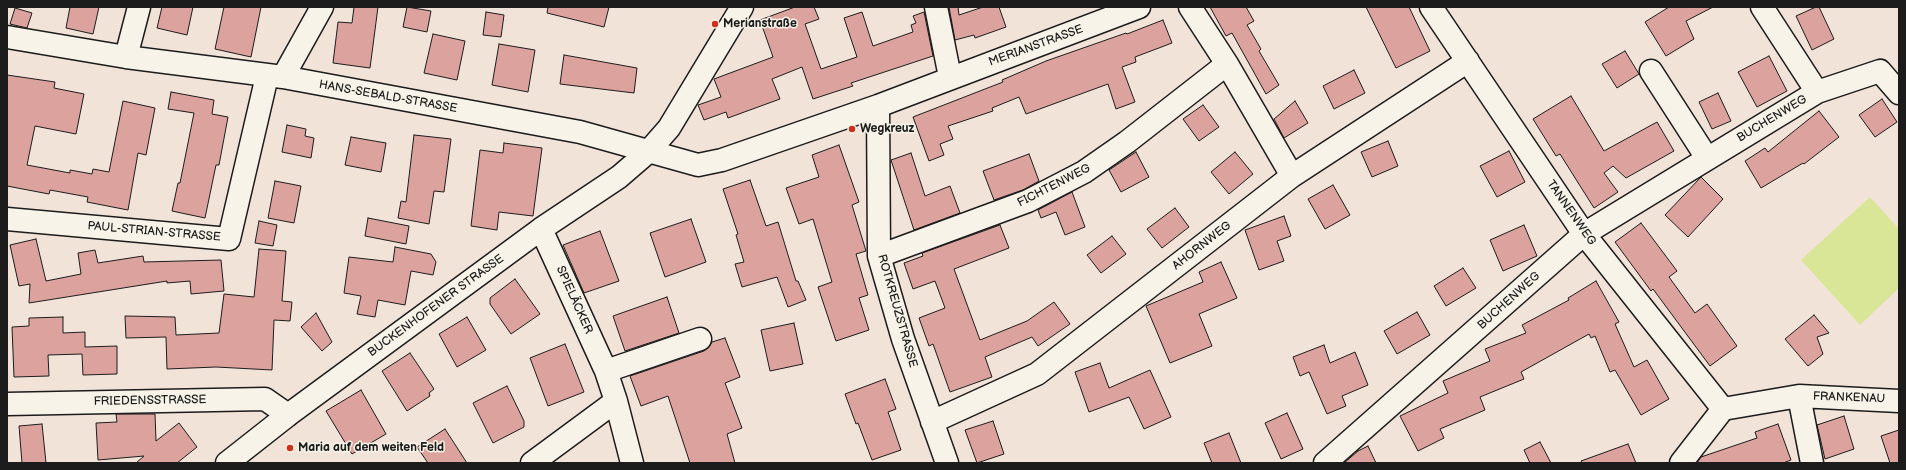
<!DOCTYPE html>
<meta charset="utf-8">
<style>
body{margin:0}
#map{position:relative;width:1906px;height:470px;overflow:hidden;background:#f2e3d9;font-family:"Balsamiq Sans",sans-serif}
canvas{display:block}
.frame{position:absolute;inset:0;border:8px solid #1c1c1c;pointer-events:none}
</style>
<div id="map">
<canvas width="1906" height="470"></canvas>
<div class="frame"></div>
</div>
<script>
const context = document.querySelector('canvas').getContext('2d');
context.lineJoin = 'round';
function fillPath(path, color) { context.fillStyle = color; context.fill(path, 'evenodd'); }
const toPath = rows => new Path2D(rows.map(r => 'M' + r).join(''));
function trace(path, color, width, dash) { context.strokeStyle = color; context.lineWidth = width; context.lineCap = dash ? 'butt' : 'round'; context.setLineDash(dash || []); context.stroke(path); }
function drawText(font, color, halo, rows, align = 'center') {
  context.font = font + ' "Balsamiq Sans",sans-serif'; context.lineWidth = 3; context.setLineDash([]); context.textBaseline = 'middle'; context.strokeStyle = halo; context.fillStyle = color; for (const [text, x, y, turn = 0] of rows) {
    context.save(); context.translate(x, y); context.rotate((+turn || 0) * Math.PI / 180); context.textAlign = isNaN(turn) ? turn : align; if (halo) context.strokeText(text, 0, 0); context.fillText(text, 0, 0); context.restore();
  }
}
fillPath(toPath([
 [1870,197,1899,229,1899,288,1860,325,1801,260]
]), '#d9e597');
const building = toPath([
 [70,7,99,7,93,34,66,28,70,7],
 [162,7,193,7,187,35,157,28,162,7],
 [224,7,261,7,251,57,215,49,224,7],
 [354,7,378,7,370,68,333,63,338,22,352,23,354,7],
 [407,7,431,11,427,32,403,27,407,7],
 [548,7,609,7,604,27,547,13,548,7],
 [795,7,814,7,819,19,805,24,821,69,857,57,844,18,862,12,873,46,913,32,911,25,916,23,913,16,924,12,933,56,851,83,853,86,813,99,802,67,772,79,780,99,728,118,726,112,704,120,698,105,721,97,714,79,773,57,760,20,795,7],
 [949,7,958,7,959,15,983,7,999,7,1006,27,975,38,974,35,955,40,949,7],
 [1210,7,1246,7,1254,21,1247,25,1261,49,1259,51,1279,85,1266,94,1232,33,1226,36,1210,7],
 [1366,7,1409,7,1430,51,1396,68,1366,7],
 [1669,7,1713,7,1686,21,1694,39,1666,56,1645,22,1669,7],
 [1816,7,1819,7,1834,39,1812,50,1796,16,1816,7],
 [15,8,32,13,27,28,10,24,15,8],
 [486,12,504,15,501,37,483,35,486,12],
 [1163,20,1172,43,1135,57,1136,62,1122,67,1135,102,1116,109,1108,84,1026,114,1019,97,992,108,993,111,948,126,953,139,940,144,944,155,929,161,913,117,1003,82,1002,80,1046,61,1126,33,1127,34,1163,20],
 [433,34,465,41,457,80,424,73,433,34],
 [499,44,535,50,528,92,492,85,499,44],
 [1625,51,1639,74,1617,88,1602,64,1625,51],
 [564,55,637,68,634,93,560,84,564,55],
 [1769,56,1787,91,1757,107,1738,72,1769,56],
 [1354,70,1365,93,1334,109,1323,86,1354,70],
 [7,75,55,82,54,88,84,94,76,134,35,126,27,165,70,173,70,170,92,174,93,169,109,172,123,101,155,108,146,155,138,153,128,210,87,202,88,197,50,190,49,194,7,186,7,75],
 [171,92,214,100,212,114,228,117,219,165,216,165,205,218,172,211,178,183,180,183,194,113,168,109,171,92],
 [1718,93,1731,121,1712,129,1699,102,1718,93],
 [1571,96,1604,151,1657,122,1674,151,1626,178,1613,166,1604,173,1618,192,1594,208,1560,154,1556,156,1533,119,1571,96],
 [1882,99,1897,122,1875,137,1859,115,1882,99],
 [1295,101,1308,123,1284,138,1274,119,1295,101],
 [1203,105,1219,127,1199,141,1183,119,1203,105],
 [1819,111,1839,137,1804,164,1803,163,1761,188,1745,161,1765,148,1768,152,1819,111],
 [287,125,306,129,305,136,314,138,311,158,282,152,287,125],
 [414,135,451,139,444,192,434,191,429,224,398,218,401,201,406,202,414,135],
 [351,137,386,143,381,172,345,165,351,137],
 [1388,141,1398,166,1372,177,1361,152,1388,141],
 [504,143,542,148,533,216,499,212,497,230,471,226,480,150,503,153,504,143],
 [839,145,859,202,852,205,866,251,856,254,868,295,859,298,869,330,836,341,818,287,832,282,813,219,799,224,786,188,819,177,812,155,839,145],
 [1509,151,1525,182,1497,197,1480,166,1509,151],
 [1136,152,1149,177,1121,192,1109,170,1136,152],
 [1235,152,1253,174,1229,194,1211,172,1235,152],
 [911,153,925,196,950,186,960,213,914,230,891,160,911,153],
 [1029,154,1039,181,1023,190,994,200,983,171,1029,154],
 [1701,177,1723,199,1688,237,1665,215,1701,177],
 [750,180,766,226,778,222,796,281,798,281,806,300,788,307,777,277,742,287,735,264,744,262,736,235,738,234,723,189,750,180],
 [275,181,301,186,294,223,268,218,275,181],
 [1333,185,1350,215,1325,229,1308,199,1333,185],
 [1072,192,1085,227,1065,235,1056,212,1041,218,1038,210,1072,192],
 [1175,208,1189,227,1162,248,1147,229,1175,208],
 [1284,216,1291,236,1277,241,1284,261,1259,270,1245,230,1284,216],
 [368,218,409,226,406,244,365,236,368,218],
 [691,219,706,262,665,277,650,233,691,219],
 [259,221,277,225,273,246,255,243,259,221],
 [1641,223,1677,271,1669,277,1695,313,1707,304,1737,346,1710,366,1653,289,1651,291,1615,242,1641,223],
 [1000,225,1009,248,954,269,980,340,1027,321,1054,302,1070,324,1038,346,1032,337,985,357,992,377,950,392,933,344,929,346,919,318,945,308,935,281,913,289,904,263,923,256,922,253,1000,225],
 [1524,225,1537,256,1503,271,1490,240,1524,225],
 [600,231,619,281,584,293,563,245,600,231],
 [1112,236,1126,254,1101,273,1087,255,1112,236],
 [36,239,46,281,81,274,78,253,95,250,98,263,143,256,144,262,221,260,224,291,191,294,190,281,167,283,167,281,29,303,30,284,19,286,10,245,36,239],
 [395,247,431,254,436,262,433,275,411,271,405,305,378,300,375,317,357,314,361,296,344,293,349,257,393,262,395,247],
 [259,249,286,251,282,301,292,302,290,321,274,320,272,370,216,367,167,369,166,337,126,338,125,316,175,317,176,335,219,333,224,294,254,297,259,249],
 [1221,262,1237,298,1199,314,1212,346,1170,363,1146,306,1203,282,1199,272,1221,262],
 [1463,268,1476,288,1446,306,1434,286,1463,268],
 [515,279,540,314,511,334,490,304,490,298,515,279],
 [1596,281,1619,322,1615,324,1634,367,1647,360,1669,399,1641,415,1615,370,1610,372,1595,336,1591,338,1589,334,1521,372,1524,379,1480,397,1485,410,1440,429,1444,438,1418,451,1400,416,1448,393,1443,381,1490,361,1485,349,1526,333,1522,325,1569,300,1568,298,1596,281],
 [667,297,679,333,625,351,613,316,667,297],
 [1417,312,1430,335,1397,354,1384,331,1417,312],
 [316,313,332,342,322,351,301,327,316,313],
 [1814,315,1829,333,1817,337,1823,354,1808,366,1785,339,1814,315],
 [63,317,63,333,85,332,85,347,117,346,117,374,83,375,82,354,48,355,49,376,14,377,12,327,29,326,29,318,63,317],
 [467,317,486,350,457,367,439,334,467,317],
 [794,323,803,364,770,371,761,330,794,323],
 [725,338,740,377,725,383,742,428,727,434,735,463,690,463,668,396,641,406,630,376,704,351,709,347,712,342,725,338],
 [565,344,584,392,548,406,530,358,565,344],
 [1324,345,1330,363,1355,352,1368,385,1342,396,1346,406,1327,414,1309,372,1300,376,1293,357,1324,345],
 [410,353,434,389,429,393,430,396,407,411,382,371,410,353],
 [1100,363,1109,388,1150,370,1171,417,1144,429,1129,397,1089,412,1075,372,1100,363],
 [885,379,896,409,888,412,901,450,872,460,858,423,856,424,845,394,885,379],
 [507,386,524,421,524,427,493,443,473,403,507,386],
 [361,390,386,434,352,454,326,411,361,390],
 [1287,413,1303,449,1281,459,1265,423,1287,413],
 [116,414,155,414,156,441,179,423,197,447,177,463,136,463,144,456,98,460,96,423,117,422,116,414],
 [1844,416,1854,449,1825,459,1817,425,1844,416],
 [993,421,1004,454,977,463,965,430,993,421],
 [42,424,46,463,22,463,19,426,42,424],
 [1778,424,1791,460,1783,463,1697,463,1701,457,1757,438,1755,432,1778,424],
 [445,429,467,463,428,463,417,447,445,429],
 [1899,430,1899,463,1890,463,1881,436,1899,430],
 [1229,433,1241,463,1212,463,1204,443,1229,433],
 [1540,442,1551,463,1530,463,1524,450,1540,442],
 [1628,444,1636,463,1582,463,1581,461,1628,444],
 [1368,446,1376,463,1344,463,1358,451,1368,446]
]);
fillPath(building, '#dca29d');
trace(building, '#1c1c1c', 1);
const minor = toPath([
 [936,7,950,77],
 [1190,7,1227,64,1292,176],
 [1431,7,1584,234,1723,409],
 [1762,7,1817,92],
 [7,37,126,57,283,77,580,132,698,165,722,160,878,106,1139,7],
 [126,57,139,7],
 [1651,71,1707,158],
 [283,77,322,7],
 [878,106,879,256,903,339,947,463],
 [7,219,229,239,267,76],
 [541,229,606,371,616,401,632,463],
 [879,256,1028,201,1084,172,1127,142,1227,64],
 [606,371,700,339],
 [1799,396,1812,463],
 [7,404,265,399,288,415],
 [932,422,1037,374,1292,176,1468,61],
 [227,463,288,415,541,229,619,177,648,152,669,128,742,7],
 [532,463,616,401],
 [1325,463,1584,234,1817,92,1880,71,1899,93],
 [1681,463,1723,409,1799,396,1899,401]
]);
trace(minor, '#1c1c1c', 25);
trace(minor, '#f7f3e8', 22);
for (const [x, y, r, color] of [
 [715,24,4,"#c8321e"],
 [852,129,4,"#c8321e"],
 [290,448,4,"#c8321e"]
]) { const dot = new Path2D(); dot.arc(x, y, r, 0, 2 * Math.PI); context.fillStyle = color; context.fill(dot); trace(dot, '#f7f3e8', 1.5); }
drawText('bold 12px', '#1c1c1c', '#f7f3e8', [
 ["Merianstraße",723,24],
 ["Wegkreuz",860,129],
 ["Maria auf dem weiten Feld",298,448]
], 'left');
drawText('12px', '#1c1c1c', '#f7f3e8', [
 ["MERIANSTRASSE",1036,46,-20],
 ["HANS-SEBALD-STRASSE",388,97,10],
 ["BUCHENWEG",1772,119,-31],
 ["FICHTENWEG",1054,186,-27],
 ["TANNENWEG",1571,213,55],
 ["PAUL-STRIAN-STRASSE",154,232,5],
 ["AHORNWEG",1202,246,-38],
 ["SPIELÄCKER",574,300,66],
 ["BUCHENWEG",1509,301,-42],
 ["BUCKENHOFENER STRASSE",436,306,-36],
 ["ROTKREUZSTRASSE",897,311,74],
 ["FRANKENAU",1849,398,2],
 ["FRIEDENSSTRASSE",150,401,-1]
]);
</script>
